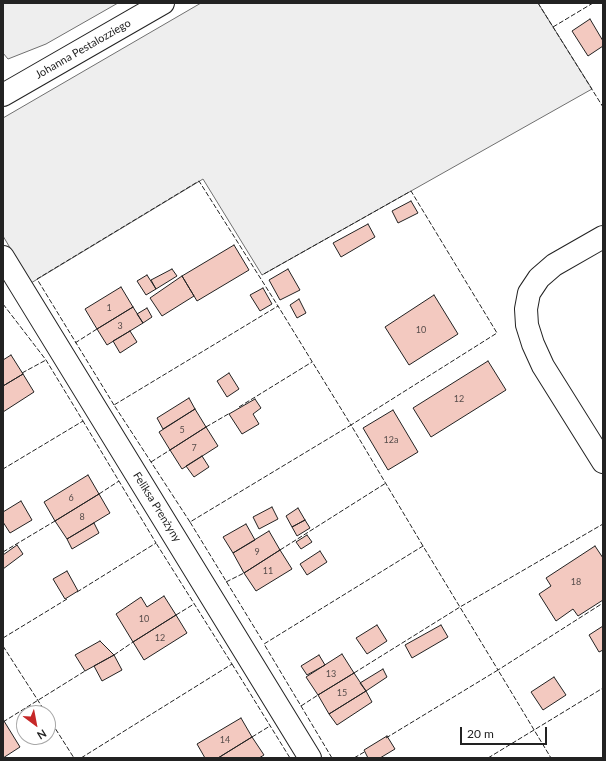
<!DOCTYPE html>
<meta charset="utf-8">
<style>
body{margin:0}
#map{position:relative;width:606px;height:761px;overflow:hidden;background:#fff;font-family:Lato,sans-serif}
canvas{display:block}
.frame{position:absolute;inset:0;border:4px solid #222;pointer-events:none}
.north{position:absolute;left:16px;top:705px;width:40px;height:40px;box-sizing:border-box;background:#fff;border:1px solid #a7a7a7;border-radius:50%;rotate:148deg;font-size:11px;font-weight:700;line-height:16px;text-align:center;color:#222}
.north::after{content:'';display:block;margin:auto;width:14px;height:18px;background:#c62828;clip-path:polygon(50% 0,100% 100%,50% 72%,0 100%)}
.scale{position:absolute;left:460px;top:727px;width:87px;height:18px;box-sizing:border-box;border:2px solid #222;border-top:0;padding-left:5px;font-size:12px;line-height:14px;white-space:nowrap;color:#222;-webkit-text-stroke:3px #fff;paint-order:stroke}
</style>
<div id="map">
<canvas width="606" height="761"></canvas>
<div class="frame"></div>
<div class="north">N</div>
<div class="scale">20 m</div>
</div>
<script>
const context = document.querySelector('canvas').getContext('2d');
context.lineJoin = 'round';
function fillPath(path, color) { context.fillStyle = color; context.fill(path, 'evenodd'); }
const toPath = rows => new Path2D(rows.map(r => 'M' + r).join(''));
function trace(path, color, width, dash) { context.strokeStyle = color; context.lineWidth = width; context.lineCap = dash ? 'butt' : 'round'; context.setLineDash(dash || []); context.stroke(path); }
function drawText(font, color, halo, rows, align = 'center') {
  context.font = font + ' Lato,sans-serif'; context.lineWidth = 3; context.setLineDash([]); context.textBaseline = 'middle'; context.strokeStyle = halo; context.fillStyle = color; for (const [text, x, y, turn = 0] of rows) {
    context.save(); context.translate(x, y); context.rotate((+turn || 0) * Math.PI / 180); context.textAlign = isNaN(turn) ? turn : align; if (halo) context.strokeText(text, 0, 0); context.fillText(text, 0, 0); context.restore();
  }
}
const green = toPath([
 [3,3,118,3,46,44,8,59,3,53,3,3],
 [201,3,538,3,592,89,262,275,203,179,31,283,3,236,3,118,201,3]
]);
fillPath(green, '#eee');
trace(green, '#6f6f6f', 1);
const building = toPath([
 [590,19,603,41,603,46,588,56,572,31,590,19],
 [411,201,418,213,398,223,392,211,411,201],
 [368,224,375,237,341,257,333,243,368,224],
 [234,245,249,270,197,301,182,276,234,245],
 [172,269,177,276,156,289,151,280,172,269],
 [288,269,300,290,280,300,269,280,288,269],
 [147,275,156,289,146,295,137,281,147,275],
 [182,276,194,296,162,316,150,298,182,276],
 [121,287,133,307,97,329,85,309,121,287],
 [263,288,272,304,260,311,250,295,263,288],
 [434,295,458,334,409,365,385,327,434,295],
 [299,299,306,313,297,318,290,305,299,299],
 [133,307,143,323,107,345,97,329,133,307],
 [147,308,152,317,143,323,137,314,147,308],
 [130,331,137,342,120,353,113,341,130,331],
 [11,355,23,374,3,386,3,360,11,355],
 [488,361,506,390,431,437,413,408,488,361],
 [229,373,239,389,227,397,217,381,229,373],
 [23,374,34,392,3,412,3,386,23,374],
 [189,398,195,409,163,429,157,418,189,398],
 [255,399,261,408,253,414,259,424,242,434,229,414,255,399],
 [195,409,206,427,170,450,159,432,195,409],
 [393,410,418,452,388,470,363,428,393,410],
 [206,427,218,446,182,469,170,450,206,427],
 [202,456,209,467,194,477,186,466,202,456],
 [88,475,99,494,55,521,44,502,88,475],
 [99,494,110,513,67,539,55,521,99,494],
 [21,501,32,520,10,533,3,522,3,512,21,501],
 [272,507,278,519,259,529,253,517,272,507],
 [298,508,305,520,292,527,286,516,298,508],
 [305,520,310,528,297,536,292,527,305,520],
 [94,523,99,533,72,549,67,539,94,523],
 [246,524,255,540,233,553,223,537,246,524],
 [269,531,280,550,244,573,233,553,269,531],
 [307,535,312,542,301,549,296,542,307,535],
 [17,545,23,554,3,569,3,555,17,545],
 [595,546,603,558,603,600,578,616,573,609,556,621,539,594,551,586,546,578,595,546],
 [280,550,292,569,256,591,244,573,280,550],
 [320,551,327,562,307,575,300,564,320,551],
 [67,571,78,591,65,599,53,579,67,571],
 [164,596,176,615,133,642,116,614,141,597,147,607,164,596],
 [176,615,187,633,144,660,133,642,176,615],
 [377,625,387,641,367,654,356,638,377,625],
 [441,625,448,637,412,658,405,645,441,625],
 [603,626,603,650,599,652,589,635,603,626],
 [100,641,114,655,85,671,75,655,100,641],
 [342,654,354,673,318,695,306,677,342,654],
 [114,655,122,670,102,681,94,666,114,655],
 [319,655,325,665,307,675,301,666,319,655],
 [383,669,387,677,366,691,360,683,383,669],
 [354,673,366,691,329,714,318,695,354,673],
 [554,677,566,695,543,710,531,692,554,677],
 [366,691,372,702,337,725,329,714,366,691],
 [241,718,252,737,218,758,205,758,197,744,241,718],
 [4,721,20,747,3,758,3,722,4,721],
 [387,736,395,749,380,758,368,758,364,750,387,736],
 [252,737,264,755,259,758,218,758,252,737]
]);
fillPath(building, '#f3c9c0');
trace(building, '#222', 1);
const minor = toPath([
 [603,237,554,265,539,278,529,293,526,309,527,325,533,344,543,366,603,462],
 [3,257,310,758]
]);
const tertiary = toPath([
 [3,95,163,3]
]);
trace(minor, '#222', 24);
trace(tertiary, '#222', 24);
trace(minor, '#fff', 22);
trace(tertiary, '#fff', 22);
trace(toPath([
 [538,3,603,107],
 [553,27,593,3],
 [3,304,46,360,83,421,3,469],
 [75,343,97,329],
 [22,373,46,360],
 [114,405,37,279,199,181,278,306],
 [239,407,312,362],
 [206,427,230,413],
 [151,462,170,450],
 [99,494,119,481],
 [190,522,114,405,278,306,351,425,497,333,411,191,262,275],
 [280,550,386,483],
 [3,552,55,521],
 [226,582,244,573],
 [77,592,156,543,83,421],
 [176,615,194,604],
 [3,638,67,599],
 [262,640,190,522,351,425,423,546],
 [3,646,46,713],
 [114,655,133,642],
 [232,664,290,758],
 [354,673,460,607,603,524],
 [301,706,318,695],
 [48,717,74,758],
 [3,722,85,671],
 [252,737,270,726],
 [386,738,498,670,551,758],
 [81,758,232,664,156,543],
 [332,758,264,644,423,546,498,670,603,603],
 [354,758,366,751],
 [488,758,603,688]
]), '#222', 1, [5, 2]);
drawText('9px', '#564c4a', null, [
 ["1",109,308],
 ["3",120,326],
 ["10",421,330],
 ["12",459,399],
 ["5",182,430],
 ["12a",391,440],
 ["7",194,448],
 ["6",71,498],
 ["8",82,517],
 ["9",257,552],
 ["11",268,571],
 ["18",576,582],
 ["10",144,619],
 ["12",160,638],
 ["13",331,674],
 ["15",342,693],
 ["14",225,740]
]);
drawText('11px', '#222', '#fff', [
 ["Johanna Pestalozziego",83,49,-30],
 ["Feliksa Prenżyny",157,507,58]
]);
</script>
